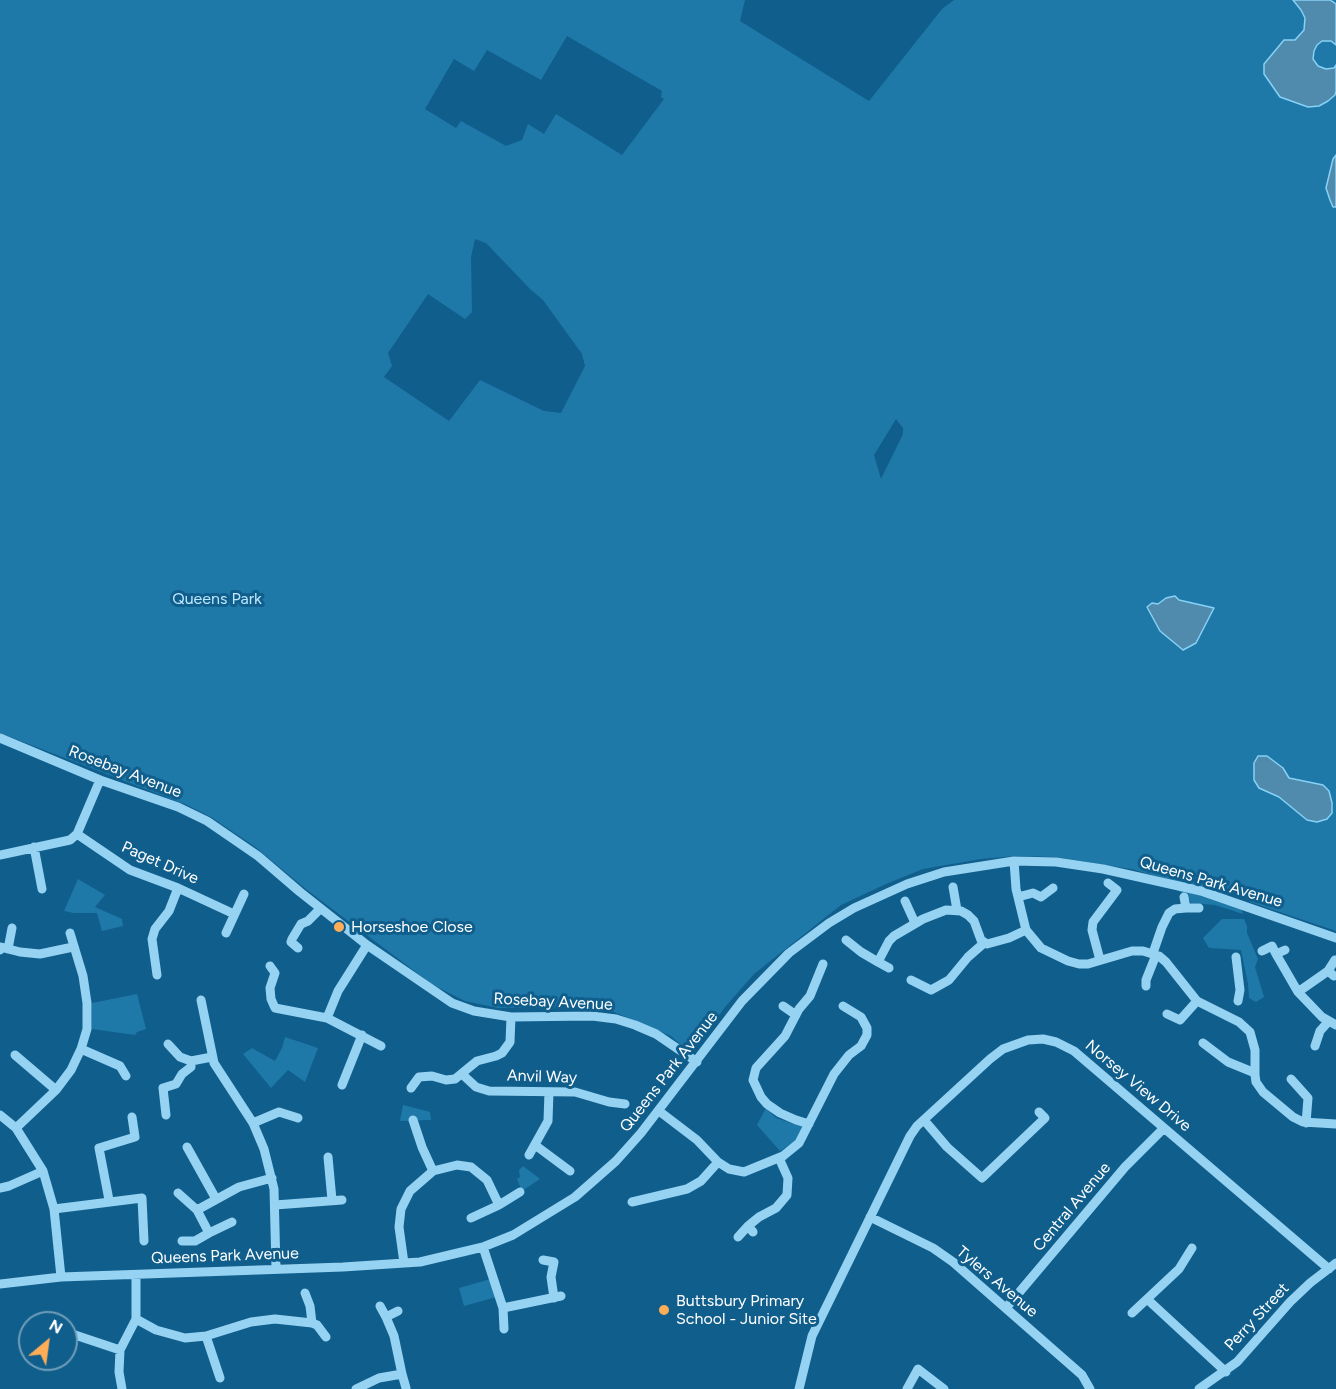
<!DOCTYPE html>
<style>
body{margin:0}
#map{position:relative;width:1336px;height:1389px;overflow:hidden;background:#105e8c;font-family:Figtree,sans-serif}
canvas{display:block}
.north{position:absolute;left:18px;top:1311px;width:60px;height:60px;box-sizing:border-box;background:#105e8c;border:2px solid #709eba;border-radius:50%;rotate:29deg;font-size:16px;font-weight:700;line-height:24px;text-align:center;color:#fff}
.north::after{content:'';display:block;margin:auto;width:21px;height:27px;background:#ffad57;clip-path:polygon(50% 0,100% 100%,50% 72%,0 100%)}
</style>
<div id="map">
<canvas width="1336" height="1389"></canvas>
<div class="north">N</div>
</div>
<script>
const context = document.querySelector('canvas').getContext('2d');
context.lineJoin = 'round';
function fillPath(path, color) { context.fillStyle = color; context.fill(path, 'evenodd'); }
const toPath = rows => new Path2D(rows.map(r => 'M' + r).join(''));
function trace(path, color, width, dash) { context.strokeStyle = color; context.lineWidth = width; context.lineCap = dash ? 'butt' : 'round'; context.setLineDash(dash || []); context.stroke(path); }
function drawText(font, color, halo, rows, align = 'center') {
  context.font = font + ' Figtree,sans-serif'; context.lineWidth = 6; context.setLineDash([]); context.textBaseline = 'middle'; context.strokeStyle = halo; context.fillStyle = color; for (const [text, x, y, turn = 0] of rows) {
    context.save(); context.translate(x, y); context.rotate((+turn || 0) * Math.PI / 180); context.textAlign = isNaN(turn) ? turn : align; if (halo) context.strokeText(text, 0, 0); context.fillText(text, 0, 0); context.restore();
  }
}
fillPath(toPath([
 [0,0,745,0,740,21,869,101,942,9,954,0,1336,0,1336,931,1250,902,1237,890,1227,895,1131,869,1055,857,1016,856,981,859,923,869,886,884,841,905,754,974,725,1007,697,1046,681,1045,671,1036,609,1010,569,1007,498,1008,465,1001,433,985,307,890,254,846,211,817,187,805,0,733],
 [567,36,662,91,661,97,664,99,622,155,556,114,544,134,528,124,522,140,506,146,461,121,456,128,425,109,454,59,474,71,487,50,541,80],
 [475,239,486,243,530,289,543,300,582,354,585,366,561,413,544,411,480,380,449,421,384,377,392,366,388,353,428,294,465,319,472,312,471,257],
 [896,419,903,428,903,434,881,479,874,455],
 [78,879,105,895,95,907,122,919,123,926,102,931,97,913,74,913,64,911],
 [1173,888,1200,894,1241,908,1243,914,1215,905,1191,903,1188,896],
 [1222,919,1244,919,1247,926,1247,933,1258,959,1255,967,1264,997,1256,1002,1249,998,1248,984,1241,950,1209,948,1203,938],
 [137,994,146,1029,137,1032,135,1035,92,1029,92,1003],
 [285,1037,318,1048,305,1082,288,1070,271,1088,243,1054,252,1048,275,1061,282,1048],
 [403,1105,430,1112,431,1120,400,1121],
 [766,1108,776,1118,803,1127,797,1140,780,1151,757,1125],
 [523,1166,540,1179,522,1191,517,1179,520,1177,519,1170],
 [494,1278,500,1296,464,1306,459,1288]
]), '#1e79a9');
const water = toPath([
 [1293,0,1330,0,1336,4,1336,45,1331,41,1322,41,1317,45,1314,51,1313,59,1318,66,1326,69,1334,68,1336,65,1336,91,1335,95,1328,101,1319,106,1308,107,1280,97,1264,74,1264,64,1284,40,1295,40,1304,30,1305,18,1301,10,1293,0],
 [1336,155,1336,207,1333,207,1330,200,1326,188,1333,159,1336,155],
 [1175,596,1179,600,1214,608,1196,643,1183,650,1160,631,1147,607,1152,603,1158,604,1166,598,1175,596],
 [1258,756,1267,756,1283,768,1289,778,1323,785,1329,791,1332,803,1332,813,1327,819,1317,822,1307,820,1279,797,1259,788,1254,780,1254,763,1258,756]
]);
fillPath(water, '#508aac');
trace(water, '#87d1f6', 1.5);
trace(toPath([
 [0,738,100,780,178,807,207,821,258,856,300,892,367,945,452,1003,474,1011,511,1017,592,1016,616,1019,635,1025,656,1034,697,1062],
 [77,834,130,870,178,888,234,914],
 [34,847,42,889],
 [0,855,70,840,77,834,100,780],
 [1014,861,1016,889,1026,930,1041,948,1068,961,1079,964,1088,964,1132,951,1143,951,1159,956,1166,962,1197,1001,1239,1022,1250,1032,1255,1050,1255,1075,1256,1082,1263,1092,1293,1117,1303,1122,1336,1124],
 [953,887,957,910],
 [1018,897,1033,893,1041,897,1053,888],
 [905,901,915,923],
 [1186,908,1199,908],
 [226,933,244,894],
 [846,940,861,952,878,962],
 [367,945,338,991,327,1018,381,1046],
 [298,948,291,942,292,939,301,924,308,921,320,909],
 [8,949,12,928],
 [0,950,1,947,20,952,40,954,73,947],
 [1285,950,1276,954,1298,992,1322,1017,1336,1025],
 [1262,951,1272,946,1276,954],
 [1153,953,1162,927,1169,913,1175,909,1186,908,1184,897],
 [1236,957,1240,990,1238,1001],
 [1100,960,1092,930,1093,922,1117,890,1108,883],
 [270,966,275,973,270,988,271,999,275,1008,327,1018],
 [889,968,878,962,889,941,894,936,923,919,946,910,961,911,968,915,974,921,981,940,987,944,1009,938,1026,930],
 [1328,971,1335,960],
 [157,975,152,939,155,929,169,911,178,888],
 [911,980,931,990,949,980,968,957,984,943],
 [1146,986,1146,980,1156,955],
 [1298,992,1328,971,1334,976],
 [201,1000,214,1063,253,1123,264,1149,274,1189,276,1269],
 [783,1006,796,1015],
 [1167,1014,1180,1020,1197,1001],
 [1203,1043,1228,1062,1255,1073],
 [168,1044,180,1057,191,1061],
 [1315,1046,1320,1031,1328,1022],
 [81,1049,120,1066,126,1076],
 [15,1055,56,1090],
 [462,1074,476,1087,489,1091,575,1092,609,1102,625,1104],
 [1291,1079,1308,1098,1306,1123],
 [342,1085,362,1035],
 [411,1088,419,1077,432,1076,446,1080,455,1079,477,1061,496,1056,502,1053,510,1042,511,1017],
 [659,1111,697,1140,718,1162,729,1169,744,1172,783,1156,799,1143,834,1074,849,1055,861,1046,867,1035,867,1028,861,1017,843,1006],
 [0,1115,16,1128,43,1171,54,1209,61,1277],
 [166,1115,163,1088,176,1084,182,1074,191,1067,191,1061,212,1057],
 [413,1120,422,1147,433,1171],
 [924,1120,947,1147,982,1178,1045,1118,1039,1112],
 [253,1123,279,1112,298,1118],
 [809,1124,796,1120,780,1113,767,1104,761,1097,753,1080,756,1068,785,1036,799,1009,810,996,823,964],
 [16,1128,56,1090,71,1070,81,1049,87,1029,87,1003,83,976,70,933],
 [535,1145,570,1171],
 [187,1147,216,1199],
 [529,1155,548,1121,549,1092],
 [328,1157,332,1200],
 [0,1188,9,1186,43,1171],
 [178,1193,197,1210],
 [109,1200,99,1148,135,1137,132,1117],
 [632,1202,687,1189,701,1181,718,1162],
 [275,1205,342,1200],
 [54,1209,142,1198,144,1241],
 [870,1217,933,1248,953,1262,1082,1375,1090,1389],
 [471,1218,499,1205],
 [232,1222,209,1233,197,1210,239,1187,272,1178],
 [753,1232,748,1226,759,1217,776,1208,787,1195,788,1178,779,1158],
 [738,1237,748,1226],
 [182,1241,195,1241,209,1233],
 [483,1247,503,1308,504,1329],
 [1192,1248,1179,1269,1147,1299,1226,1372],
 [543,1260,554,1262,551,1277,554,1298],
 [404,1263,399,1227,401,1209,410,1191,433,1171,457,1165,471,1167,487,1180,499,1205,520,1192],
 [0,1284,61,1277,343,1267,420,1262,483,1247,513,1235,575,1197,616,1161,641,1133,742,1001,789,953,829,923,854,908,907,884,944,872,1014,861,1056,862,1103,869,1201,891,1336,938],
 [305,1293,310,1306,312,1323],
 [380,1306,386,1317],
 [503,1308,561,1296],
 [1006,1308,1125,1167,1164,1128],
 [1132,1313,1147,1299],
 [136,1319,156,1330,185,1338,206,1336,251,1322,275,1319,312,1323,317,1325,326,1337],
 [66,1332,120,1350],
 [206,1336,220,1378],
 [402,1374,406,1388],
 [122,1389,119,1372,120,1350,136,1319,136,1275],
 [356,1389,379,1378,402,1374,394,1336,386,1317,398,1311],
 [799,1389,812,1336,910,1136,917,1126,990,1059,1003,1049,1028,1040,1043,1039,1056,1042,1074,1051,1329,1269],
 [907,1389,918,1369,944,1389],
 [1199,1389,1237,1362,1290,1302,1310,1283,1336,1263]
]), '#96d2f2', 9);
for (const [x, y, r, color] of [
 [339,927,6,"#ffad57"],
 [664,1310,6,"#ffad57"]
]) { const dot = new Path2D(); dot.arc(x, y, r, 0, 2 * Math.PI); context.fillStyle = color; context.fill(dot); trace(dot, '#105e8c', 2); }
drawText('16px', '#bde7fd', '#105e8c', [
 ["Queens Park",217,599]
]);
drawText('16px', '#fff', '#105e8c', [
 ["Rosebay Avenue",125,772,21],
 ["Paget Drive",160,863,24],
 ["Queens Park Avenue",1211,882,16],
 ["Rosebay Avenue",553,1002,3],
 ["Queens Park Avenue",669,1072,-52],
 ["Anvil Way",542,1077,2],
 ["Norsey View Drive",1138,1086,40],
 ["Central Avenue",1072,1207,-50],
 ["Queens Park Avenue",225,1256,-2],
 ["Tylers Avenue",997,1282,40],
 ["Perry Street",1257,1317,-47]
]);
drawText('16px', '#fff', '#105e8c', [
 ["Horseshoe Close",351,927],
 ["Buttsbury Primary",676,1301],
 ["School - Junior Site",676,1319]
], 'left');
</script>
